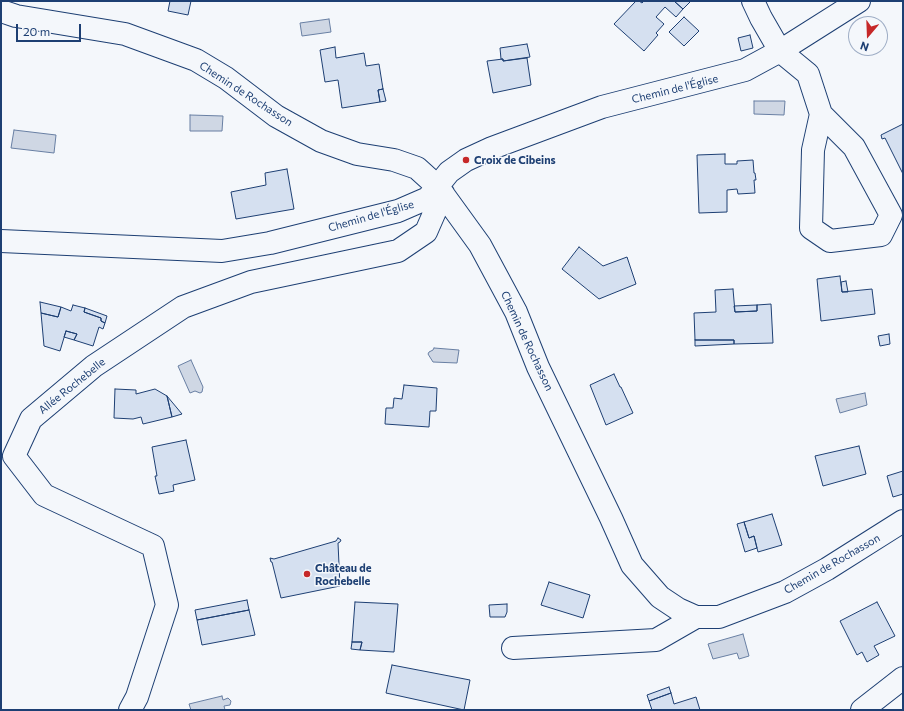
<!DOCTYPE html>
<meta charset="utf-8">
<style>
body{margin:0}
#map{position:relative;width:904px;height:711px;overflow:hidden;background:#f4f7fb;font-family:Commissioner,sans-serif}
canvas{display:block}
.frame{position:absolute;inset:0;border:2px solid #1d3f73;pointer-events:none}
.north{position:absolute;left:848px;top:16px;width:40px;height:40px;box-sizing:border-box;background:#f4f7fb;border:1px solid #9eadc5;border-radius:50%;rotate:199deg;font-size:11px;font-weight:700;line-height:16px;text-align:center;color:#1d3f73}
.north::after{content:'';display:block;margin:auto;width:14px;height:18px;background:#c62828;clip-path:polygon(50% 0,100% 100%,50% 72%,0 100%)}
.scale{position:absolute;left:16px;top:24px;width:65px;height:18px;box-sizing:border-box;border:2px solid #1d3f73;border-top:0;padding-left:5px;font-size:12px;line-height:14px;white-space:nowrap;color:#1d3f73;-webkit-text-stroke:3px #f4f7fb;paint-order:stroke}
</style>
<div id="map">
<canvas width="904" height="711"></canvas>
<div class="frame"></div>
<div class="north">N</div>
<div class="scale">20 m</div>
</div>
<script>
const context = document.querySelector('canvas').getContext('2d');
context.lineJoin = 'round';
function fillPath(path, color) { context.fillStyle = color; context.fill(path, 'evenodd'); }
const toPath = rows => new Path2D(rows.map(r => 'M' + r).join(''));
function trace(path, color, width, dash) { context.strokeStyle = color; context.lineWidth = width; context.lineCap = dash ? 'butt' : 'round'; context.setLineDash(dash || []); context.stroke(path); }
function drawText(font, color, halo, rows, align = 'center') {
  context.font = font + ' Commissioner,sans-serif'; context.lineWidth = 3; context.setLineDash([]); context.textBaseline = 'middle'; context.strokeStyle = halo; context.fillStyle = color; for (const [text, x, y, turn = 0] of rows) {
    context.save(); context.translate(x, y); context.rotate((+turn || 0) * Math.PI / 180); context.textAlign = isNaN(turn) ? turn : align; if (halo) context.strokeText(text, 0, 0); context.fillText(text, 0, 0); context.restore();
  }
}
const water = toPath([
 [329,19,331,32,302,36,300,23,329,19],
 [754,101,785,101,784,115,754,114,754,101],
 [190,115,223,116,222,131,190,131,190,115],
 [14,130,56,135,54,153,11,148,14,130],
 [434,348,459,350,457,363,433,362,428,354,429,352,433,350,434,348],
 [191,360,203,387,202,392,200,393,195,391,190,393,178,366,191,360],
 [865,393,867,405,840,413,836,399,865,393],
 [743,634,749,656,739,659,737,653,713,659,708,644,743,634],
 [222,696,223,700,228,698,231,701,230,705,224,706,225,710,191,710,189,704,222,696]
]);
fillPath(water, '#cfd7e4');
trace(water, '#687fa3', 1);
const building = toPath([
 [170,1,191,1,188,15,168,11,170,1],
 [636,1,639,1,642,3,644,1,674,1,683,9,676,17,665,7,656,17,664,24,656,33,658,35,644,51,614,24,636,1],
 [674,1,689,1,690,2,683,9,674,1],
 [684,17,699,31,684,46,669,32,684,17],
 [750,35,753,48,741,51,738,38,750,35],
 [527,44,530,57,503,61,503,59,501,59,500,48,527,44],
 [335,47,336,58,364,53,366,66,379,64,383,89,378,90,380,102,342,108,338,80,325,82,320,50,335,47],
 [527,58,531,85,493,93,487,61,503,59,503,61,527,58],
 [383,89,386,101,380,102,378,90,383,89],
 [903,124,903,174,885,138,882,139,881,135,903,124],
 [725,154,725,164,737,164,737,161,753,160,754,173,755,173,756,180,754,180,755,193,738,194,737,189,727,190,727,212,699,213,697,155,725,154],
 [287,169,294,209,236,219,231,192,266,185,265,173,287,169],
 [579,247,603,266,627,257,636,284,599,299,562,269,579,247],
 [840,276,842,292,872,289,875,314,821,321,817,279,840,276],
 [846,281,848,292,842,292,841,282,846,281],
 [733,289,735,312,757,311,757,305,771,304,773,343,734,344,734,340,695,340,694,313,716,312,715,290,733,289],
 [40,302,61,307,58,317,41,313,40,302],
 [73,305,85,308,84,312,101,318,101,321,105,323,103,329,99,327,93,346,74,340,77,334,66,331,60,351,44,346,41,313,58,317,61,307,71,311,73,305],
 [757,305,757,311,735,312,734,306,757,305],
 [85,308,107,316,105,323,101,321,101,318,84,312,85,308],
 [66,331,77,334,74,340,64,337,66,331],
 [889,334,890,344,880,346,878,336,889,334],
 [695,340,734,340,734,344,695,346,695,340],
 [614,374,620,387,621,387,633,413,606,425,590,385,614,374],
 [404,385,437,388,436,411,430,411,429,427,385,424,386,408,393,408,394,398,402,399,404,385],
 [115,389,136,390,136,394,155,389,167,396,172,417,143,424,141,417,133,419,114,418,115,389],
 [167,396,182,414,172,417,167,396],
 [186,440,195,480,173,485,174,491,159,494,155,476,157,476,152,447,186,440],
 [859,446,866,474,823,486,815,456,859,446],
 [903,471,903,494,893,497,887,476,903,471],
 [772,514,782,545,758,552,754,536,749,538,744,522,772,514],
 [744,522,749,538,754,536,757,548,745,552,737,524,744,522],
 [338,538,341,540,340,542,338,543,340,586,281,598,272,562,271,562,270,558,274,559,336,541,338,538],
 [549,582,590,595,583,618,541,605,549,582],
 [247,600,249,610,197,620,195,610,247,600],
 [355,602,398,604,394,652,360,650,362,642,352,642,355,602],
 [877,602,895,636,874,646,879,655,867,662,862,652,857,655,840,621,877,602],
 [507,604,507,612,505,617,490,617,489,605,507,604],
 [249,610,255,635,202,645,197,620,249,610],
 [352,642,362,642,360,650,351,649,352,642],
 [392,665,470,680,464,710,386,693,392,665],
 [669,687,671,693,649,701,647,695,669,687],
 [671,693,674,704,696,697,700,710,652,710,649,701,671,693]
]);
fillPath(building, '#d5e0f0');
trace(building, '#1d3f73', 1);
const minor = toPath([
 [753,1,761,18,780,51,808,74,821,114,813,150,811,228,830,241,881,235,891,215,854,147,821,114],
 [1,11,16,16,125,34,196,60,226,78,276,116,321,141,357,154,394,160,417,168,438,187,480,245,516,312,538,367,611,518,632,565,660,597,678,609,696,617,719,617,785,592,827,569,903,521],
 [1,241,222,251,270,243,398,211,428,198,449,172,466,160,492,148,602,107,745,70,780,51,859,1],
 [513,648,656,640,696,617],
 [130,710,137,697,167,605,153,546,44,495,14,456,31,419,94,366,183,307,251,282,398,251,426,232,443,193],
 [862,710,903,678]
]);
trace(minor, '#1d3f73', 24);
trace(minor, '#f4f7fb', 22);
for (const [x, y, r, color] of [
 [466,160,4,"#c62828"],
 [307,574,4,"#c62828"]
]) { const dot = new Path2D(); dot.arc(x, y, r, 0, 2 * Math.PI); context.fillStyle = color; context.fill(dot); trace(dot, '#f4f7fb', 1.5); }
drawText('11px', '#1d3f73', '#f4f7fb', [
 ["Chemin de l'Église",675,89,-14],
 ["Chemin de Rochasson",246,94,33],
 ["Chemin de l'Église",371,216,-16],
 ["Chemin de Rochasson",527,341,65],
 ["Allée Rochebelle",72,386,-39],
 ["Chemin de Rochasson",832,564,-30]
]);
drawText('bold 11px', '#1d3f73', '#f4f7fb', [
 ["Croix de Cibeins",474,160],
 ["Château de",315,568],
 ["Rochebelle",315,581]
], 'left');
</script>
